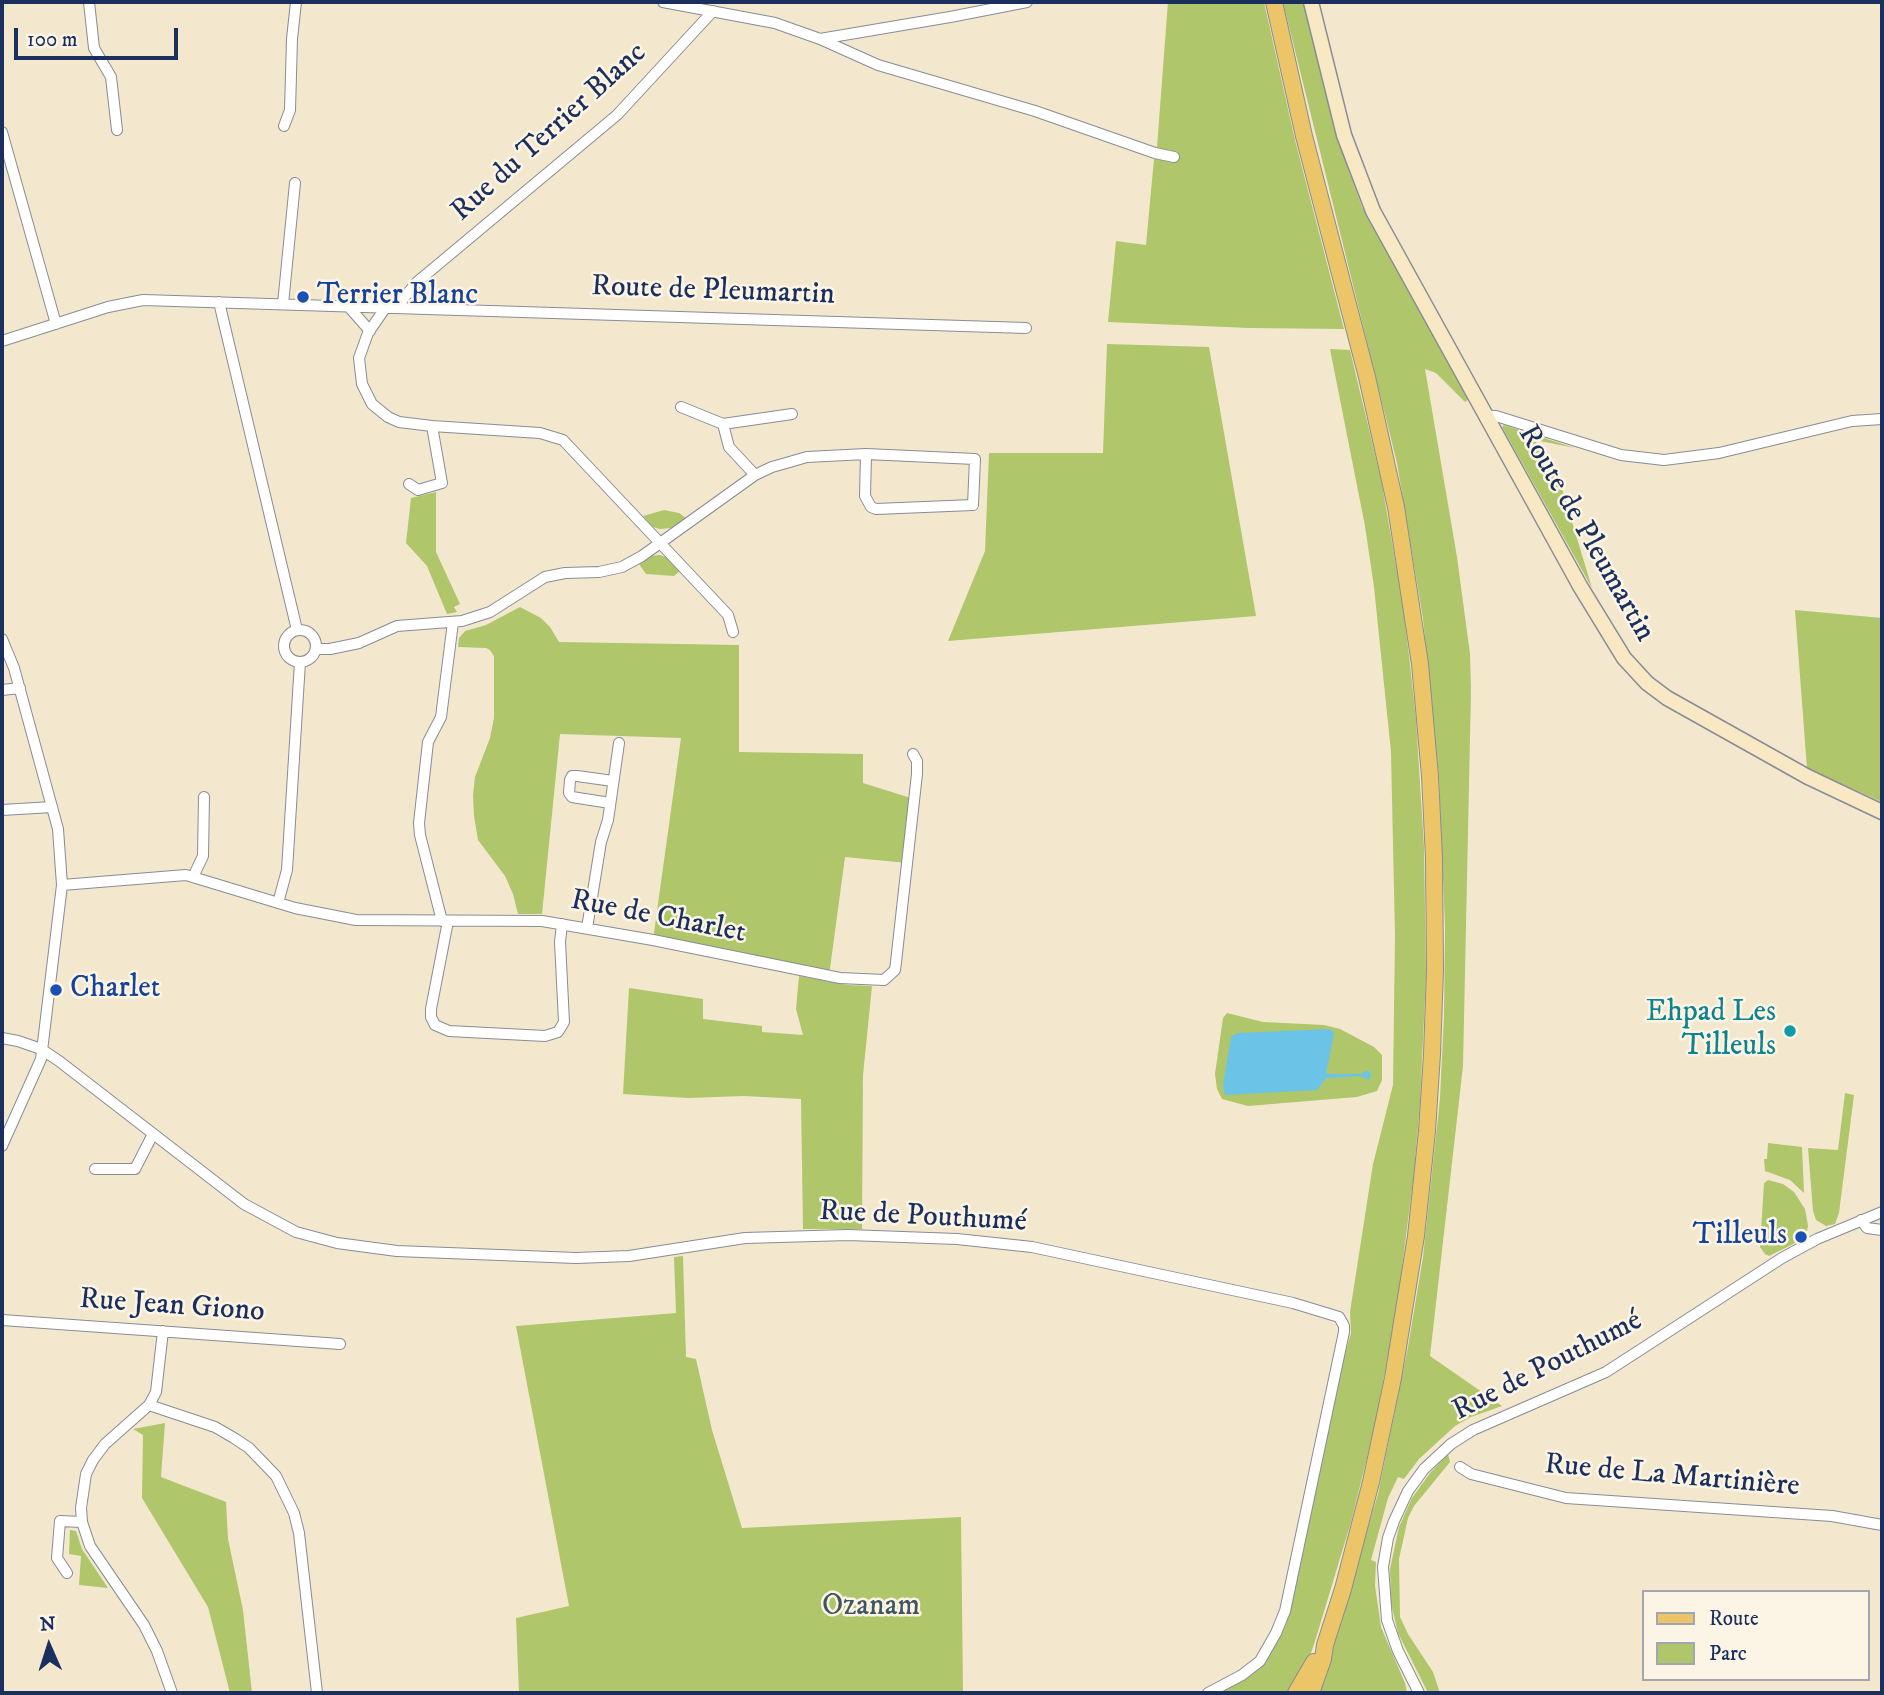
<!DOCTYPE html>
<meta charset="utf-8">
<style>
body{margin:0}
#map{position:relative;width:1884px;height:1695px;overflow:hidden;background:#f3e8ce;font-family:"IM FELL DW Pica",serif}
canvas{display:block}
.frame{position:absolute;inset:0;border:4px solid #1b2f5e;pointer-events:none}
.legend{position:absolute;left:1642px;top:1590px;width:228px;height:91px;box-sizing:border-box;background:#fcf5e5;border:2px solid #a2a6af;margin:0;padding:9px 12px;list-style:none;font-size:21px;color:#1b2f5e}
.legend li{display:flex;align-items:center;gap:14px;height:35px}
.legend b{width:35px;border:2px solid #a2a6af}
.north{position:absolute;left:14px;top:1611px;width:70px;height:70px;-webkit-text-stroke:5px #fcf5e5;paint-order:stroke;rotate:357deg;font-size:19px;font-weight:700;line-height:28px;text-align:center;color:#1b2f5e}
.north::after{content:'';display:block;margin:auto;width:24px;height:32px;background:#1b2f5e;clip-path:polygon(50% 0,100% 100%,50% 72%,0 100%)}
.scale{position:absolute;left:14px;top:28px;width:164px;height:32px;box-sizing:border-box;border:4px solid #1b2f5e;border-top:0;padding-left:9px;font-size:21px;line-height:24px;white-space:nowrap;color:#1b2f5e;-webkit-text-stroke:5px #fcf5e5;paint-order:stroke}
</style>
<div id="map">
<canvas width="1884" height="1695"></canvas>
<div class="frame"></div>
<ul class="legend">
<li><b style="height:9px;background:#edc569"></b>Route</li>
<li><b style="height:19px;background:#afc66b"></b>Parc</li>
</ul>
<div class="north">N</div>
<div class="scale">100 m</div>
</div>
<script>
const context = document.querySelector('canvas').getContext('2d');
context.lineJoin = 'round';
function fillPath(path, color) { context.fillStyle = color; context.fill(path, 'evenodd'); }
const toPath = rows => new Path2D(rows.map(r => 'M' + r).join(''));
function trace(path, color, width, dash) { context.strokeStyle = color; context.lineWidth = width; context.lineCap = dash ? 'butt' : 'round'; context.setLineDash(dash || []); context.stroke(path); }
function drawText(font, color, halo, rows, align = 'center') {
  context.font = font + ' "IM FELL DW Pica",serif'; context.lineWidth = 5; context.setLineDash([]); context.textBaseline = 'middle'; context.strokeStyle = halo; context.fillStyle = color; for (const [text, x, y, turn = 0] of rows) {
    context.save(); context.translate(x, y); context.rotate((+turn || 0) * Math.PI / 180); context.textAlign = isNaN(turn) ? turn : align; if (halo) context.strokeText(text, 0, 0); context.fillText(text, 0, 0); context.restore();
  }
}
fillPath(toPath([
 [1168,2,1264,2,1295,140,1344,329,1249,328,1108,322,1116,241,1146,245,1154,159,1157,147],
 [1283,2,1303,2,1337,138,1362,207,1469,399,1465,402,1436,373,1425,369,1457,557,1470,654,1471,691,1463,1066,1430,1356,1502,1406,1471,1417,1455,1426,1419,1459,1404,1479,1398,1477,1388,1498,1371,1560,1376,1562,1375,1586,1381,1627,1405,1683,1407,1693,1318,1693,1378,1494,1408,1347,1423,1257,1440,1098,1444,1015,1445,927,1439,777,1423,619,1397,463],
 [1107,344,1209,347,1256,616,948,641,985,551,989,453,1103,453],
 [1330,349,1350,350,1382,484,1403,606,1410,664,1416,720,1424,847,1426,976,1420,1103,1414,1173,1398,1299,1376,1422,1351,1522,1316,1638,1309,1659,1288,1693,1219,1693,1250,1676,1267,1659,1285,1627,1290,1611,1341,1368,1351,1333,1350,1312,1373,1164,1393,1085,1395,936,1391,752,1374,587,1365,526],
 [1504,425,1575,448,1535,440,1563,492,1592,588,1502,427],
 [436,492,436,552,460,604,454,607,457,612,447,614,427,566,406,543,411,498],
 [664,510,679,513,686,518,671,528,660,529,653,527,643,516],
 [660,555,668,558,680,571,674,576,646,574,639,564,651,556],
 [520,607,541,618,550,627,559,642,739,645,739,752,863,754,863,783,914,799,907,863,845,857,829,976,653,940,681,738,560,734,542,914,518,914,513,894,505,876,478,840,474,816,473,795,475,777,490,738,494,718,494,656,490,650,486,648,458,647,459,638,465,631,486,625],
 [1795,610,1882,618,1882,802,1807,768],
 [799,976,848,985,872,986,863,1075,862,1229,803,1229,801,1099,744,1096,688,1098,623,1094,629,988,703,999,703,1019,762,1026,762,1032,803,1035,796,1009],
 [1227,1013,1263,1022,1324,1025,1340,1029,1374,1047,1382,1055,1382,1080,1377,1091,1357,1097,1248,1106,1222,1099,1217,1089,1215,1074,1223,1018],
 [1845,1093,1854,1095,1839,1213,1835,1224,1826,1226,1816,1220,1813,1211,1808,1148,1838,1150],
 [1768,1143,1802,1147,1804,1193,1790,1180,1765,1171,1764,1159,1767,1159],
 [1768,1180,1783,1184,1794,1192,1805,1209,1808,1226,1807,1231,1797,1242,1769,1256,1765,1254,1760,1247,1764,1183],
 [683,1256,686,1357,696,1359,712,1430,742,1528,961,1517,963,1693,519,1693,516,1618,569,1606,516,1326,676,1313,674,1257],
 [165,1423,161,1477,226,1502,228,1539,243,1610,252,1693,230,1693,208,1607,142,1498,143,1435,133,1429],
 [1448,1454,1450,1462,1414,1506,1408,1518,1399,1559,1400,1617,1408,1634,1433,1672,1440,1693,1428,1693,1398,1633,1391,1603,1390,1569,1399,1527,1412,1498,1430,1473],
 [70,1530,76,1531,82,1549,108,1588,79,1585,81,1556,69,1554]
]), '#afc66b');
fillPath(toPath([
 [1330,1029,1334,1033,1326,1074,1361,1074,1367,1070,1371,1074,1369,1080,1361,1076,1326,1078,1317,1090,1225,1095,1223,1085,1231,1037,1237,1033]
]), '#6bc3e8');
const minor = toPath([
 [89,2,94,48,111,77,117,130],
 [663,2,775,23,820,39,950,17,1027,2],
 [820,39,878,65,1035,111,1155,153,1174,157],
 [284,126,290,110,292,39,296,2],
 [2,132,56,324],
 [219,302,297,630],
 [283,304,295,183],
 [348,306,370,331],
 [386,307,368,333,359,358,362,384,372,404,388,417,399,422,432,426,540,433,563,440,728,615,733,632],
 [399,308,403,299,417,282,617,115,713,11],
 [2,341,108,307,143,300,1026,328],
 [681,407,723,424,792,414],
 [1486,416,1496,416,1621,455,1664,460,1719,453,1852,421,1882,419],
 [723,424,729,447,755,475],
 [409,484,418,490,442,483,432,426],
 '284 646a16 16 0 1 1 32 0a16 16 0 1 1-32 0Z',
 [2,639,14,668,58,829,62,885,41,1059,2,1146],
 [316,649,330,649,359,643,397,626,462,621,490,612,545,577,565,573,599,572,622,567,642,556,755,475,772,467,807,457,866,454,975,459,973,505,876,509,871,507,865,496,866,454],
 [2,690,20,688],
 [610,803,572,797,569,793,570,780,572,776,577,776,613,781],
 [2,810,52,807],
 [193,877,203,856,204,797],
 [62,885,186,875,295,908,356,920,542,921,653,940,840,978,884,980,895,970,896,962,917,774,917,761,913,754],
 [278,903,287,870,300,662],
 [442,921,420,835,419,823,428,742,441,717,453,622],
 [448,921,431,1009,431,1017,435,1025,449,1031,545,1036,558,1032,564,1022,560,942,562,924],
 [587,928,601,842,608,820,619,743],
 [2,1038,18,1041,41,1049,59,1061,244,1204,296,1232,337,1243,397,1251,576,1258,629,1256,745,1238,848,1235,957,1239,1032,1247,1293,1303,1339,1317,1344,1326,1344,1332,1285,1611,1276,1633,1260,1661,1242,1675,1208,1693],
 [95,1169,135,1169,153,1134],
 [1861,1220,1867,1228,1882,1230],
 [2,1320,340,1344],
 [163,1331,156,1392,149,1405,105,1444,93,1460,86,1474,81,1508,82,1522,90,1546,144,1625,157,1651,172,1693],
 [149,1405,215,1427,234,1438,249,1448,276,1476,294,1513,299,1533,317,1693],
 [1460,1467,1471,1474,1566,1498,1832,1516,1882,1525],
 [67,1573,57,1558,60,1521,82,1522],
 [1419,1693,1398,1651,1387,1620,1383,1567,1388,1538,1394,1521,1408,1491,1424,1469,1451,1444,1473,1430,1606,1372,1782,1258,1817,1239,1882,1212]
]);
const secondary = toPath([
 [1311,2,1344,135,1373,211,1580,586,1624,658,1647,683,1667,698,1808,777,1882,812]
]);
const primary = toPath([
 [1274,2,1304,136,1367,377,1396,507,1420,664,1430,776,1434,858,1435,970,1432,1054,1427,1131,1416,1236,1393,1378,1371,1482,1343,1589,1325,1645,1323,1659,1311,1693],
 [1296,1693,1314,1662]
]);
trace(minor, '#878c96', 12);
trace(secondary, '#878c96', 17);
trace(primary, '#878c96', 18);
trace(minor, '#fff', 10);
trace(secondary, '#f8e8c3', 14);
trace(primary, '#edc569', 16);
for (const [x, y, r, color] of [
 [303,297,7,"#1a4fb4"],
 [56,990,7,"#1a4fb4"],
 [1790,1031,7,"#0f9aa8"],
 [1801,1237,7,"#1a4fb4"]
]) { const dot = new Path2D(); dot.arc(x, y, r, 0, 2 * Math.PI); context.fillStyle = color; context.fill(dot); trace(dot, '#fcf5e5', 2.5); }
drawText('30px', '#1b2f5e', '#fcf5e5', [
 ["Rue du Terrier Blanc",550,133,-42],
 ["Route de Pleumartin",713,292,2],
 ["Route de Pleumartin",1585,534,60],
 ["Rue de Charlet",658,918,11],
 ["Rue de Pouthumé",923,1218,3],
 ["Rue Jean Giono",172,1307,4],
 ["Rue de Pouthumé",1548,1367,-27],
 ["Rue de La Martinière",1672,1477,5]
]);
drawText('30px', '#164399', '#fcf5e5', [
 ["Terrier Blanc",317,297],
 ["Charlet",70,990],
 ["Tilleuls",1787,1237,"right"]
], 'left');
drawText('30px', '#0d838f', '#fcf5e5', [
 ["Ehpad Les",1776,1014],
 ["Tilleuls",1776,1048]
], 'right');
drawText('30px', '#405561', '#fcf5e5', [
 ["Ozanam",871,1608]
]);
</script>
